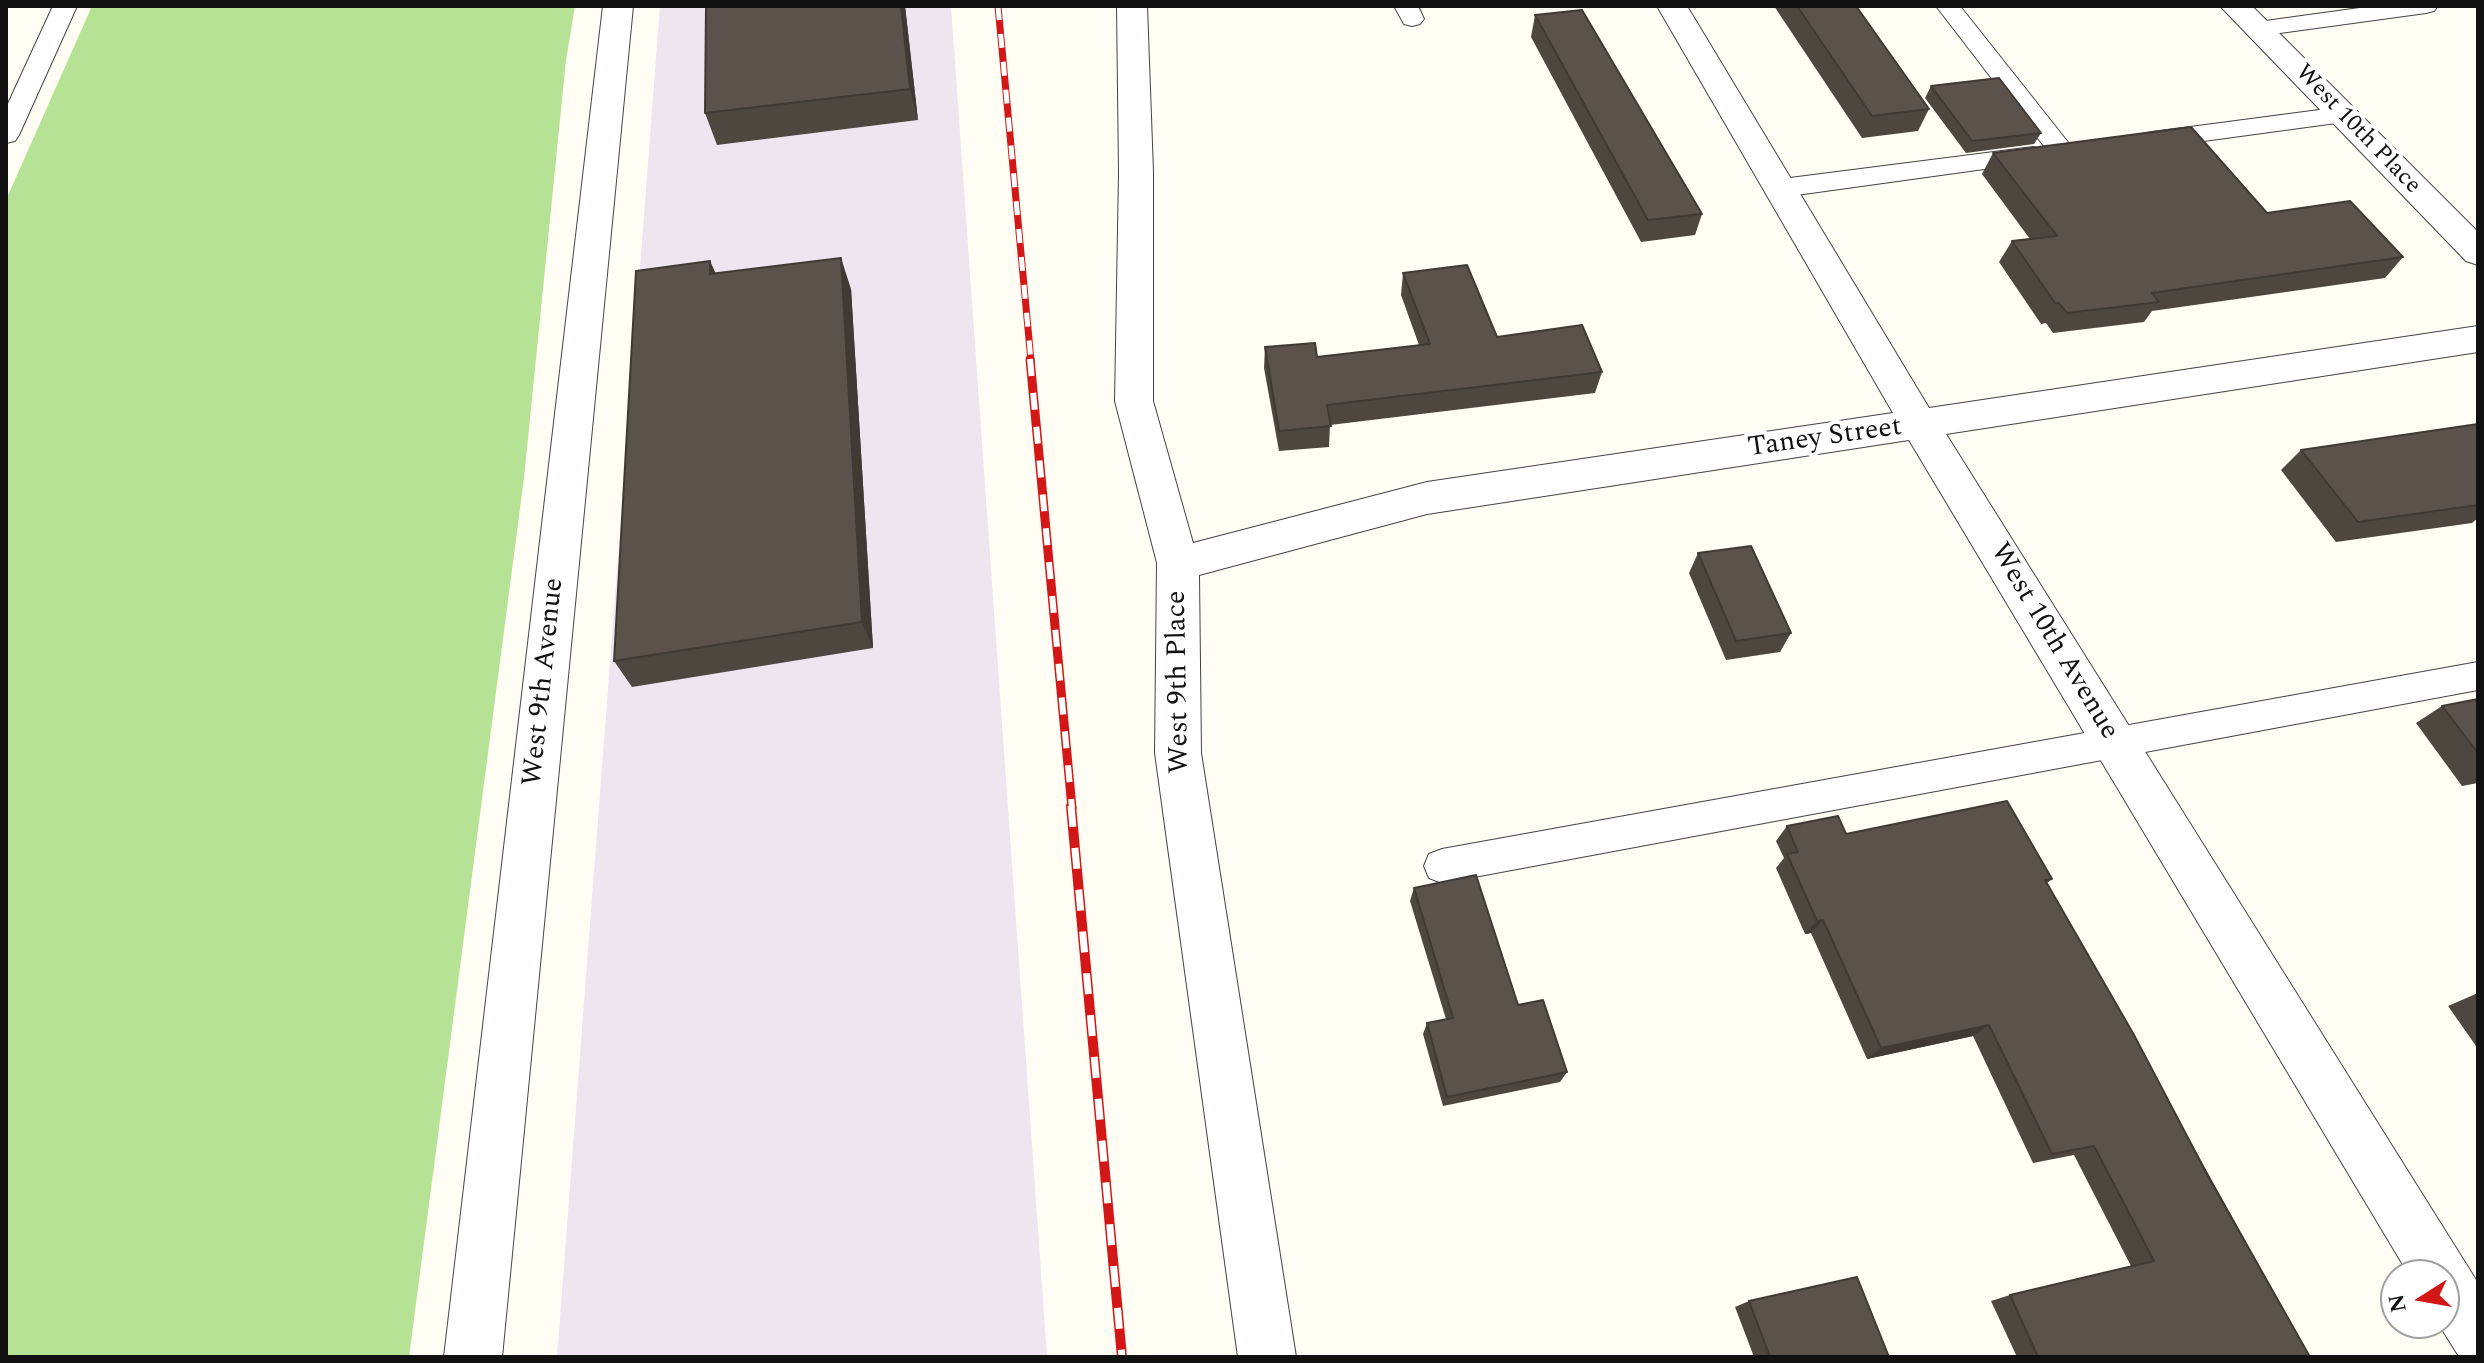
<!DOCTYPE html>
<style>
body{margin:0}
#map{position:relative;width:2484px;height:1363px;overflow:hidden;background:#fffdf4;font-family:Spectral,serif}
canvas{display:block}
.frame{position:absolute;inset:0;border:8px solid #111;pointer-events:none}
.north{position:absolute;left:2380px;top:1259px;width:80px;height:80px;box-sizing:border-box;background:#fff;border:2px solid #a0a0a0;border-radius:50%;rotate:259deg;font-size:22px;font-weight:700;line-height:32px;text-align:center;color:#111}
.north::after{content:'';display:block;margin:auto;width:28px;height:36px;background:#d31717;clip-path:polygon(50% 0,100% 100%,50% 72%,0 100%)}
</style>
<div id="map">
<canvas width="2484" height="1363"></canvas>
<div class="frame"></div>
<div class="north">N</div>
</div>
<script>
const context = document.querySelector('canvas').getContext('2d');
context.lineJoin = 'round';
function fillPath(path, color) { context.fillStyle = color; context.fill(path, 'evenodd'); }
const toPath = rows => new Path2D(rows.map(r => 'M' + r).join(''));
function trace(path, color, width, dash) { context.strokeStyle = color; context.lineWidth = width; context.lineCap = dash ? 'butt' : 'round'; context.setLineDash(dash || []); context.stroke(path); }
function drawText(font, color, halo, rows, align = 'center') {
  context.font = font + ' Spectral,serif'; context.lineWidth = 8; context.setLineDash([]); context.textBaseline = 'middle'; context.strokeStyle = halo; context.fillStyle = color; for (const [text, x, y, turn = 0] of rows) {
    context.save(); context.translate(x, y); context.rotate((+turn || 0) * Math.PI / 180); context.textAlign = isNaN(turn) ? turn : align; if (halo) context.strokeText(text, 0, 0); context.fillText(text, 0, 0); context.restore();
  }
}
fillPath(toPath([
 [660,6,951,6,1047,1357,557,1357]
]), '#efe5f0');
fillPath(toPath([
 [92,6,575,6,566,60,524,478,409,1357,6,1357,6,200]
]), '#b5e295');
const service = toPath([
 [53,6,77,6,19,135,15,141,6,143,6,108,53,6],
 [1394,6,1418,6,1424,19,1420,24,1412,26,1404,24,1394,6],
 [1936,6,1960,6,2071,146,2075,152,2071,158,2062,160,2053,158,1936,6],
 [2374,6,2438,6,2434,11,2426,13,2258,36,2250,34,2246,29,2250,24,2258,22,2374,6],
 [2342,107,2351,109,2355,115,2351,121,2152,148,2143,146,2139,140,2143,134,2152,132,2342,107],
 [2033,147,2042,149,2046,155,2042,161,1782,197,1773,194,1769,188,1773,182,1782,179,2033,147],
 [2478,662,2478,690,1442,883,1429,878,1424,866,1429,854,1442,849,2478,662]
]);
const minor = toPath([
 [603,6,633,6,502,1357,444,1357,603,6],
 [1117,6,1147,6,1153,172,1153,401,1193,543,1427,482,1893,413,1657,6,1687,6,1929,408,2478,326,2478,352,1946,434,2478,1283,2478,1357,2458,1355,2438,1323,2444,1323,2444,1275,2409,1275,1909,440,1427,514,1199,575,1201,753,1296,1357,1238,1357,1155,753,1157,563,1115,401,1119,172,1117,6],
 [2220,6,2252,6,2478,232,2478,265,2466,261,2220,6]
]);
trace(service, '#444', 2);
trace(minor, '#444', 2);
fillPath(service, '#fff');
fillPath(minor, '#fff');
const railFar2 = toPath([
 [998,6,1031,361]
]);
const railFar1 = toPath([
 [1030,359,1072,808]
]);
const rail = toPath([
 [1071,806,1122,1357]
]);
trace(railFar2, '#d31717', 7);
trace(railFar1, '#d31717', 9);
trace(rail, '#d31717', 10);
trace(railFar2, '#fff', 5, [14]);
trace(railFar1, '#fff', 6, [17]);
trace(rail, '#fff', 7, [21]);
fillPath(toPath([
 [706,6,905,6,918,120,717,145,705,113],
 [1774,6,1856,6,1929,109,1918,131,1862,138],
 [1535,15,1702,214,1695,235,1641,242,1531,37],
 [1931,86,2041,133,2034,144,1966,153,1925,98],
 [1993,153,2267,213,2403,257,2385,278,2152,311,2144,322,2053,333,2046,323,2041,324,1999,262,2012,241,2030,239,1982,174],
 [710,261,716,274,851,289,873,648,632,687,614,661],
 [1403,273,1497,337,1602,372,1595,393,1330,425,1329,447,1279,451,1264,368,1265,347,1317,357,1419,345,1401,295],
 [2478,424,2478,518,2472,523,2336,542,2281,470,2301,450],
 [1698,553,1791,633,1780,652,1726,660,1689,573],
 [2478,699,2478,783,2462,786,2416,723,2442,706],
 [1787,826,1846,834,2052,879,2047,883,2310,1357,2017,1357,1991,1301,2010,1295,2131,1266,2074,1155,2033,1163,1973,1036,1867,1059,1811,933,1805,934,1776,868,1784,858,1776,841],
 [1414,888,1518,1005,1567,1072,1560,1082,1443,1106,1423,1034,1427,1023,1446,1019,1410,901],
 [2478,993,2478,1046,2476,1046,2448,1006],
 [1749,1301,1889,1357,1754,1357,1735,1307]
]), '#4e4740');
fillPath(toPath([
 [901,6,905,6,918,120,910,89],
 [841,258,851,289,873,648,862,622],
 [710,261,723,292,710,274],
 [1823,920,1811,933,1805,934,1817,921],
 [1989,1025,1973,1036,1867,1059,1881,1048]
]), '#403934');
const building = toPath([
 [706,6,901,6,910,89,705,113,706,6],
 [1797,6,1856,6,1929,109,1872,116,1797,6],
 [1582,10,1702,214,1648,220,1535,15,1582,10],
 [1999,78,2041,133,1972,141,1931,86,1999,78],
 [2191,127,2267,213,2350,201,2403,257,2152,293,2159,302,2067,313,2059,303,2055,303,2012,241,2057,236,1993,153,2191,127],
 [841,258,862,622,614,661,636,271,710,261,710,274,841,258],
 [1467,265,1497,337,1582,325,1602,372,1327,405,1331,426,1279,431,1265,347,1315,343,1317,357,1430,344,1403,273,1467,265],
 [2478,424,2478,505,2358,522,2301,450,2478,424],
 [1751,546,1791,633,1736,641,1698,553,1751,546],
 [2478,699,2478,753,2442,706,2478,699],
 [2007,801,2052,879,2045,880,2134,1035,2209,1178,2310,1357,2038,1357,2010,1295,2154,1261,2094,1146,2052,1154,1989,1025,1881,1048,1823,920,1817,921,1787,854,1798,852,1787,826,1838,816,1846,834,2007,801],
 [1476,875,1518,1005,1543,1000,1567,1072,1447,1097,1427,1023,1453,1018,1414,888,1476,875],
 [1857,1277,1889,1357,1770,1357,1749,1301,1857,1277]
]);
fillPath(building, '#5b524b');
trace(building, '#403934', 2);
drawText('24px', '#111', '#fff', [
 ["West 10th Place",2357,130,46]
]);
drawText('28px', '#111', '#fff', [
 ["Taney Street",1825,439,-8],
 ["West 10th Avenue",2053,642,59],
 ["West 9th Avenue",545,682,-84],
 ["West 9th Place",1180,682,-91]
]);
</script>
